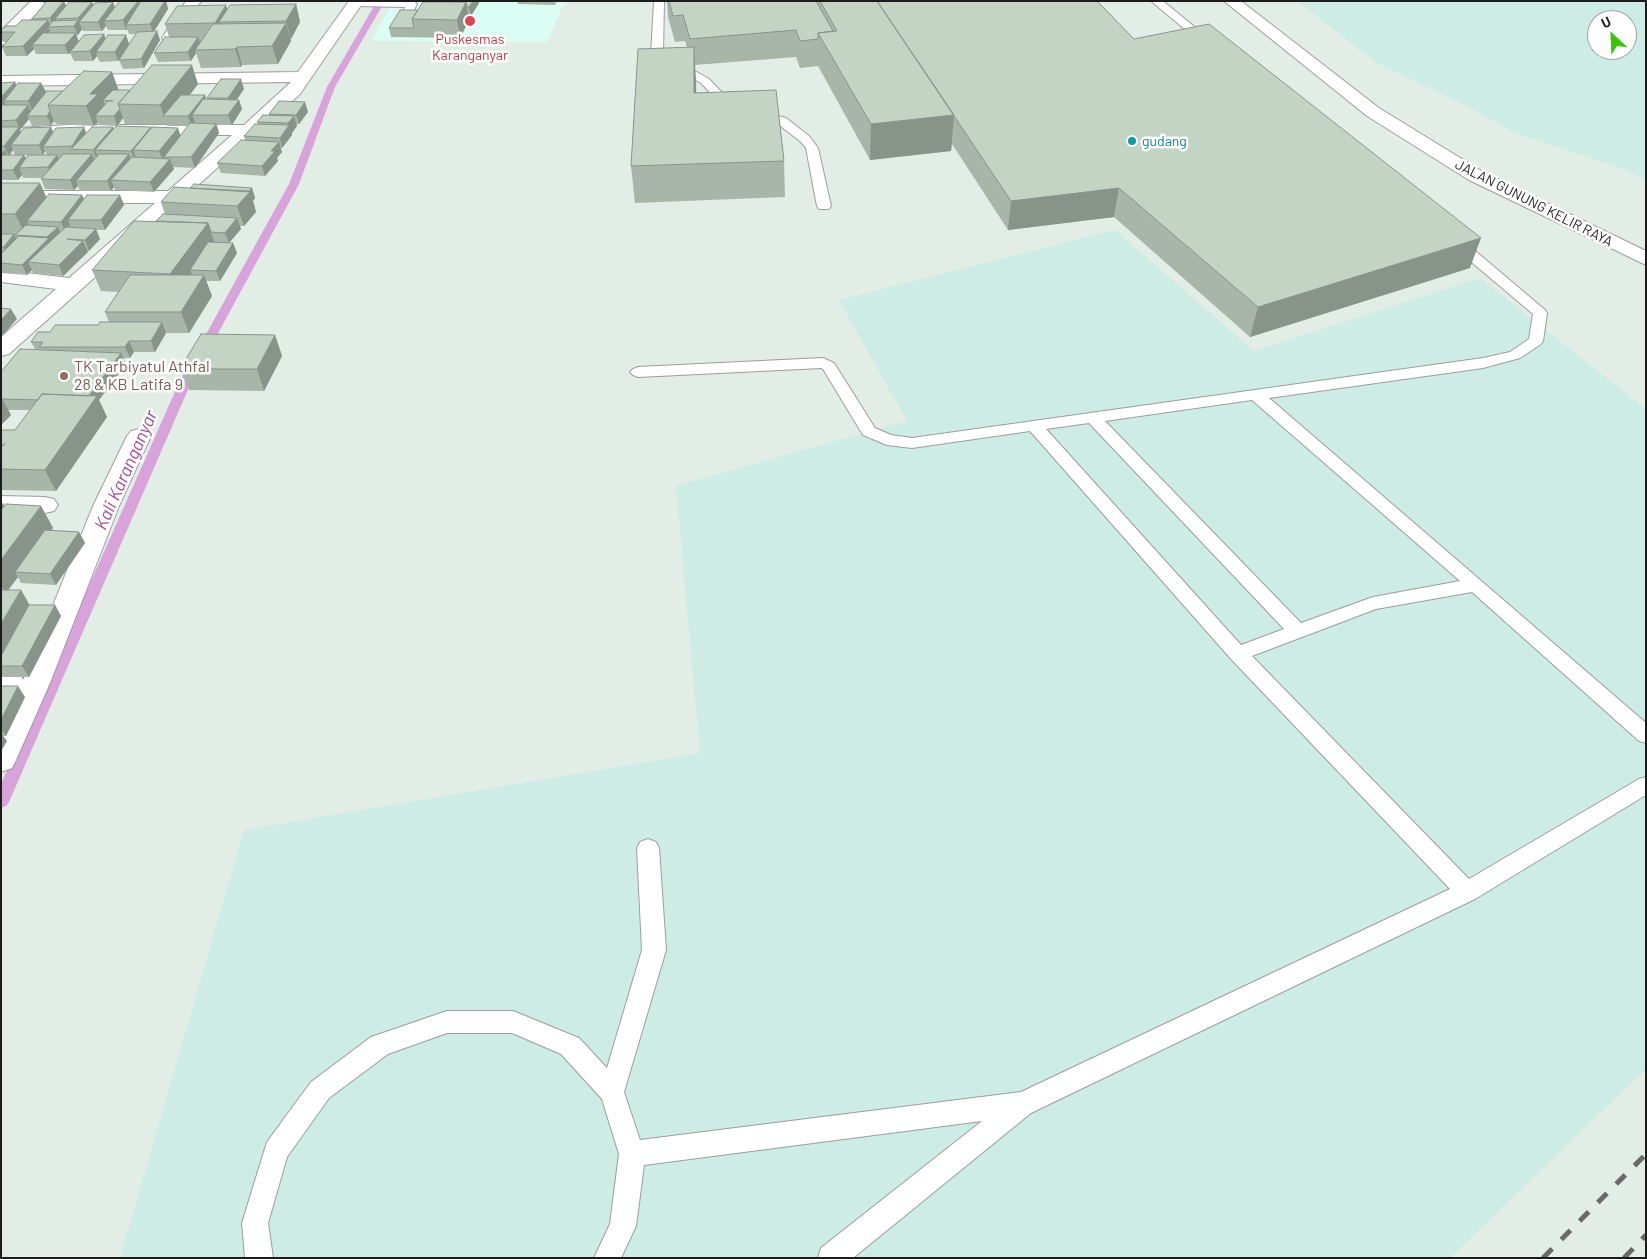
<!DOCTYPE html>
<style>
body{margin:0}
#map{position:relative;width:1647px;height:1259px;overflow:hidden;background:#e2ede6;font-family:Barlow,sans-serif}
canvas{display:block}
.frame{position:absolute;inset:0;border:2px solid #1c1c1c;pointer-events:none}
.north{position:absolute;left:1587px;top:10px;width:50px;height:50px;box-sizing:border-box;background:#fff;border:1px solid #a4a4a4;border-radius:50%;rotate:335deg;font-size:14px;font-weight:700;line-height:20px;text-align:center;color:#1c1c1c}
.north::after{content:'';display:block;margin:auto;width:18px;height:22px;background:#3bc305;clip-path:polygon(50% 0,100% 100%,50% 72%,0 100%)}
</style>
<div id="map">
<canvas width="1647" height="1259"></canvas>
<div class="frame"></div>
<div class="north">U</div>
</div>
<script>
const context = document.querySelector('canvas').getContext('2d');
context.lineJoin = 'round';
function fillPath(path, color) { context.fillStyle = color; context.fill(path, 'evenodd'); }
const toPath = rows => new Path2D(rows.map(r => 'M' + r).join(''));
function trace(path, color, width, dash) { context.strokeStyle = color; context.lineWidth = width; context.lineCap = dash ? 'butt' : 'round'; context.setLineDash(dash || []); context.stroke(path); }
function drawText(font, color, halo, rows, align = 'center') {
  context.font = font + ' Barlow,sans-serif'; context.lineWidth = 5; context.setLineDash([]); context.textBaseline = 'middle'; context.strokeStyle = halo; context.fillStyle = color; for (const [text, x, y, turn = 0] of rows) {
    context.save(); context.translate(x, y); context.rotate((+turn || 0) * Math.PI / 180); context.textAlign = isNaN(turn) ? turn : align; if (halo) context.strokeText(text, 0, 0); context.fillText(text, 0, 0); context.restore();
  }
}
fillPath(toPath([
 [393,1,565,1,547,42,372,41]
]), '#dafef4');
fillPath(toPath([
 [1297,1,1646,1,1646,180,1624,169,1515,133,1465,105,1377,63],
 [1597,20,1627,20,1627,50,1597,50],
 [1115,230,1254,351,1480,278,1646,409,1646,1069,1450,1258,120,1258,244,830,700,753,676,486,907,421,839,300]
]), '#cdece6');
fillPath(toPath([
 [377,1,385,1,335,87,299,184,190,385,9,802,6,806,1,808,1,784,178,385,289,184,327,87,377,1]
]), '#d7a3da');
const service = toPath([
 [352,1,414,1,417,4,410,18,406,19,401,16,405,7,356,6,352,5,352,1],
 [654,1,664,1,663,55,665,60,695,71,709,79,731,102,744,107,786,118,809,136,818,148,831,206,829,209,819,209,817,206,806,148,801,142,778,124,736,113,723,106,701,83,687,75,657,64,651,55,654,1],
 [1151,1,1163,1,1213,42,1214,44,1213,46,1205,46,1151,1],
 [1455,237,1460,238,1545,310,1547,313,1543,341,1541,344,1520,358,1483,368,1269,398,1646,723,1646,743,1639,741,1472,592,1376,609,1252,656,1469,879,1639,779,1646,777,1646,795,1475,899,1031,1113,853,1258,818,1258,821,1248,982,1121,644,1165,636,1226,621,1258,594,1258,610,1224,619,1154,602,1099,561,1054,512,1033,447,1033,388,1054,329,1098,287,1157,268,1223,273,1258,245,1258,242,1223,267,1142,311,1082,371,1037,447,1011,513,1011,579,1038,607,1068,642,950,637,848,640,842,648,839,656,842,659,848,666,950,624,1092,640,1140,1021,1092,1450,889,1231,659,1030,431,912,448,887,445,863,435,823,369,821,368,638,377,633,375,630,372,633,369,638,367,823,358,834,363,875,428,891,435,912,438,1483,358,1510,352,1529,339,1533,314,1450,244,1448,241,1450,238,1455,237],
 [1252,400,1460,581,1373,597,1301,623,1105,421,1252,400],
 [1089,423,1284,629,1241,645,1046,429,1089,423]
]);
const minor = toPath([
 [31,1,78,2,83,4,86,7,83,10,78,12,37,13,7,43,1,45,1,31,31,1],
 [186,1,201,1,176,41,164,41,162,38,186,1],
 [349,1,364,1,300,94,9,354,1,356,1,337,56,289,1,282,1,270,69,278,155,203,1,203,1,191,168,191,232,135,69,135,1,139,1,129,69,125,244,125,291,82,1,86,1,76,298,72,349,1],
 [1224,1,1241,1,1379,108,1483,172,1646,251,1646,265,1469,180,1367,116,1224,1],
 [139,429,147,431,151,436,119,506,50,683,16,760,12,768,1,772,1,727,17,693,1,696,1,674,11,673,21,676,23,680,93,506,127,436,131,431,139,429],
 [1,496,45,497,54,499,58,505,54,511,45,513,1,512,1,496]
]);
trace(service, '#9d9d9d', 2);
trace(minor, '#9d9d9d', 2);
fillPath(service, '#fff');
fillPath(minor, '#fff');
trace(toPath([
 [1543,1258,1646,1154],
 [1624,1258,1646,1235]
]), '#6a6a6a', 5, [13, 13]);
fillPath(toPath([
 [43,1,75,1,64,2,66,6,92,2,93,5,115,8,120,1,166,1,168,9,154,31,160,40,144,68,123,69,119,60,136,34,129,34,127,29,126,30,108,30,106,26,102,31,83,31,81,28,82,29,78,35,76,35,79,41,105,39,126,35,129,44,118,61,100,62,97,56,93,61,74,61,70,53,68,54,36,54,34,49,27,56,6,56,2,47,7,42,3,42,1,38,1,30,33,20,32,19,46,3,43,3],
 [517,1,557,1,555,5,518,4],
 [667,1,1097,1,1134,39,1470,268,1250,337,1114,217,1008,230,952,144,951,151,870,160,818,66,800,68,796,57,695,65,696,93,784,161,785,197,635,203,631,166,687,47,685,41,675,42,668,17],
 [430,2,479,3,471,16,469,16,469,20,460,38,391,37,389,28,418,10],
 [296,4,300,22,291,39,290,39,291,41,278,64,242,65,241,67,201,68,196,53,191,61,158,62,154,53,169,37,165,24,227,9],
 [112,72,118,90,130,90,198,84,190,95,205,95,206,99,208,99,207,98,244,89,237,100,239,100,242,109,232,125,217,125,219,133,195,168,173,167,174,169,154,192,115,190,114,187,111,191,80,191,78,186,74,190,45,189,41,179,42,178,23,178,22,175,18,180,1,180,1,83,16,86,41,83,46,92,37,103,63,91],
 [123,118,125,124,166,124,167,126,188,126,181,136,151,128,114,129,87,133,53,132,51,127,21,132,20,130,29,119,32,126,51,125,54,121,56,124,94,126,98,122,99,125,117,126],
 [13,150,15,155,9,155],
 [45,151,47,155,26,158,24,155,43,155],
 [308,112,299,124,297,124,297,126,292,133,292,135,282,148,280,148,282,152,277,158,278,161,265,176,221,173,217,163,245,140,244,136,258,124,257,122,269,115,269,114],
 [1,183,47,197,82,195,84,199,120,195,124,205,105,230,96,230,100,239,89,251,87,250,88,252,63,276,33,273,32,270,27,275,1,273],
 [190,188,252,188,255,198,253,201,256,212,244,226,240,226,241,229,229,243,233,243,237,253,220,281,206,281,212,296,189,333,166,333,155,352,134,352,130,358,123,358,126,364,99,400,107,417,56,491,1,490,1,430,15,430,30,410,8,410,11,415,1,425,1,372,35,349,31,342,50,332,98,325,109,322,105,312,118,292,101,291,92,270,165,214,161,202],
 [275,335,282,356,264,391,189,390,180,369],
 [1,503,4,506,41,506,53,528,51,530,79,532,85,543,56,585,21,583,18,577,8,590,21,590,30,605,55,605,61,616,29,677,2,677,1,676],
 [1,686,25,697,6,736,3,736,7,741,1,751]
]), '#a8b6a9');
fillPath(toPath([
 [64,1,68,10,55,19,57,23,53,27,50,18],
 [139,1,142,10,126,25,127,29,126,30,123,20],
 [165,1,166,1,168,9,153,33,150,24],
 [473,1,479,1,479,3,471,16,469,7],
 [92,2,96,11,80,22,78,18],
 [113,2,117,12,104,21,106,26,102,31,98,22],
 [466,2,469,20,460,38,457,20],
 [296,4,300,22,291,39,286,21],
 [226,5,231,22,219,22,224,36,221,41,215,23],
 [48,20,51,27,48,27,50,31,37,45,32,45,34,49,27,56,23,46],
 [78,20,82,29,78,35,74,26],
 [286,23,291,41,278,64,272,46],
 [157,31,160,40,144,68,141,59],
 [76,33,79,43,70,52,70,53,68,54,65,45],
 [104,34,107,43,96,52,97,56,93,61,90,51],
 [126,35,129,44,118,61,115,52],
 [198,37,201,46,195,50,196,53,191,61,188,52],
 [237,47,242,65,241,67,235,49],
 [694,47,696,81,697,128,694,93],
 [192,65,198,84,173,116,164,116,160,105],
 [112,72,119,91,103,100,105,105,95,116,98,122,94,126,86,106,90,94],
 [241,79,244,89,231,107,228,98],
 [15,82,19,92,4,101,6,106,4,109,1,102,1,97],
 [41,83,46,92,32,110,28,101],
 [205,95,208,105,192,115,195,122,191,126,188,116],
 [239,100,242,109,232,125,228,115],
 [305,102,308,112,299,124,296,115],
 [28,105,33,115,27,116,29,119,20,130,16,120],
 [120,109,123,118,117,126,114,116],
 [50,111,54,121,51,125,47,116],
 [954,115,951,151,870,160,871,124],
 [294,116,297,126,292,133,292,135,282,148,280,138,289,125,288,123],
 [216,124,219,133,195,168,191,157],
 [19,127,23,137,11,145,13,150,9,156,4,146],
 [51,127,55,137,43,147,45,151,43,155,39,145],
 [84,127,88,137,74,149,72,146],
 [113,127,117,137,95,150,99,158,97,160,93,150],
 [151,127,155,137,133,150,136,158,135,161,131,151],
 [178,128,181,137,164,157,165,159,163,161,159,151],
 [279,142,282,152,277,158,278,161,265,176,262,166,271,151],
 [5,150,9,160,1,170,1,154],
 [92,154,96,164,76,181,78,186,74,190,70,180],
 [129,154,133,164,111,180,114,187,111,191,107,181],
 [24,155,29,165,19,168,22,175,18,180,13,170],
 [57,155,62,165,53,177,48,167],
 [170,159,174,169,154,192,150,182],
 [40,183,49,203,27,221,30,228,25,234,15,214],
 [252,188,255,198,253,201,256,212,244,226,237,206],
 [1119,188,1114,217,1008,230,1011,201],
 [82,195,86,205,68,220,70,225,65,232,61,222],
 [120,195,124,205,105,230,101,220],
 [237,218,241,229,229,243,225,233],
 [208,223,215,244,190,270,192,275,178,294,170,274],
 [58,227,62,237,28,262,32,270,27,275,22,265,48,239,47,237],
 [96,229,100,239,89,251,85,240],
 [14,234,19,244,9,258,4,247],
 [1481,238,1470,268,1250,337,1258,307],
 [83,241,88,252,63,276,59,265],
 [233,243,237,253,220,281,216,271],
 [204,275,212,296,189,333,181,312],
 [11,309,17,319,2,336,1,320],
 [162,322,166,333,155,352,151,341],
 [275,335,282,356,264,391,257,369],
 [129,341,134,352,130,358,125,347],
 [121,353,126,364,99,400,107,417,56,491,45,470,84,402],
 [1,397,11,415,1,425],
 [3,503,15,524,1,543,1,505],
 [41,506,53,528,21,572,15,572,18,577,6,593,1,586,1,560],
 [79,532,85,543,56,585,50,574],
 [21,590,33,612,1,666,1,624],
 [55,605,61,616,29,677,22,666],
 [18,686,25,697,6,736,1,729,1,720],
 [1,733,7,741,1,751]
]), '#88948a');
const building = toPath([
 [47,1,64,1,50,18,32,19,47,1],
 [120,1,138,1,123,20,104,21,120,1],
 [141,1,165,1,150,24,126,25,141,1],
 [430,1,473,1,469,7,467,7,466,2,430,1],
 [669,1,816,1,833,31,818,33,818,39,800,41,796,30,690,39,683,15,673,16,669,1],
 [820,1,877,1,954,115,871,124,818,33,837,31,820,1],
 [877,1,1097,1,1134,39,1209,24,1481,238,1258,307,1119,188,1011,201,877,1],
 [69,2,92,2,78,18,55,19,69,2],
 [113,2,98,22,79,22,95,3,113,2],
 [423,2,466,2,457,20,412,19,423,2],
 [296,4,286,21,219,22,230,5,296,4],
 [226,5,215,23,165,24,177,6,226,5],
 [400,10,418,10,412,19,414,28,389,28,400,10],
 [22,20,48,20,23,46,2,47,15,32,1,32,1,30,6,26,16,26,22,20],
 [78,20,74,26,48,27,53,21,78,20],
 [286,23,272,46,237,47,235,49,195,50,213,24,286,23],
 [157,31,141,59,119,60,137,32,157,31],
 [43,33,76,33,65,45,32,45,43,33],
 [104,34,90,51,70,52,84,35,104,34],
 [108,35,126,35,115,52,96,52,108,35],
 [165,37,198,37,188,52,154,53,165,37],
 [694,47,694,93,776,90,784,161,631,166,638,49,694,47],
 [152,65,192,65,160,105,118,104,152,65],
 [84,71,112,72,90,94,98,94,86,106,48,105,84,71],
 [221,79,241,79,228,98,207,98,221,79],
 [15,82,1,97,1,83,15,82],
 [18,83,41,83,28,101,4,101,18,83],
 [113,90,130,90,118,104,120,109,114,116,95,116,108,101,113,101,103,100,113,90],
 [47,91,63,91,48,105,50,111,47,116,27,116,47,91],
 [181,95,205,95,188,116,163,116,181,95],
 [203,99,239,100,228,115,192,115,203,99],
 [279,101,305,102,296,115,269,114,279,101],
 [1,105,28,105,16,120,1,121,1,105],
 [263,115,294,116,288,123,257,122,263,115],
 [190,123,216,124,191,157,164,157,190,123],
 [255,124,289,125,280,138,244,136,255,124],
 [116,126,151,127,131,151,95,150,116,126],
 [1,127,19,127,4,146,1,146,1,127],
 [51,127,39,145,11,145,24,128,51,127],
 [84,127,72,146,43,147,56,128,84,127],
 [92,127,113,127,93,150,71,149,92,127],
 [152,127,178,128,159,151,133,150,152,127],
 [241,140,279,142,271,151,275,151,262,166,217,163,241,140],
 [63,154,92,154,70,180,41,179,63,154],
 [99,154,129,154,107,181,76,181,99,154],
 [3,155,24,155,13,170,1,170,1,157,3,155],
 [28,155,57,155,48,167,19,168,28,155],
 [132,157,170,159,150,182,111,180,132,157],
 [1,183,40,183,15,214,1,214,1,183],
 [194,184,252,188,249,191,190,188,194,184],
 [174,187,250,192,237,206,161,202,174,187],
 [49,194,82,195,61,222,27,221,49,194],
 [87,195,120,195,101,220,68,220,87,195],
 [163,214,237,218,225,233,211,232,208,223,156,221,163,214],
 [134,221,208,223,170,274,92,270,134,221],
 [26,225,58,227,47,237,15,235,26,225],
 [66,227,96,229,85,240,67,239,83,241,59,265,28,262,66,227],
 [1,234,14,234,4,247,1,247,1,234],
 [19,236,49,238,22,265,1,263,1,254,19,236],
 [208,242,233,243,216,271,190,270,208,242],
 [130,275,204,275,181,312,105,312,130,275],
 [1,308,11,309,1,320,1,308],
 [100,322,162,322,151,341,129,341,125,347,39,347,43,342,31,342,38,332,50,332,55,325,98,325,100,322],
 [201,334,275,335,257,369,180,369,201,334],
 [20,349,121,353,89,396,42,394,38,400,2,399,1,397,1,372,20,349],
 [42,394,97,396,45,470,1,469,1,448,5,443,1,447,1,430,15,430,42,394],
 [6,504,41,506,1,560,1,510,6,504],
 [45,530,79,532,50,574,15,572,45,530],
 [1,590,21,590,1,624,1,590],
 [29,605,55,605,22,666,1,666,1,656,29,605],
 [1,686,18,686,1,720,1,686]
]);
fillPath(building, '#c3d4c5');
trace(building, '#88948a', 1);
for (const [x, y, r, color] of [
 [470,21,6,"#e0444e"],
 [1132,141,5,"#0f9aa8"],
 [64,376,5,"#8d6e63"]
]) { const dot = new Path2D(); dot.arc(x, y, r, 0, 2 * Math.PI); context.fillStyle = color; context.fill(dot); trace(dot, '#fff', 2); }
drawText('14px', '#be3a42', '#fff', [
 ["Puskesmas",470,39],
 ["Karanganyar",470,55]
]);
drawText('14px', '#0d838f', '#fff', [
 ["gudang",1142,141]
], 'left');
drawText('14px', '#1c1c1c', '#fff', [
 ["JALAN GUNUNG KELIR RAYA",1534,203,27]
]);
drawText('16px', '#785e54', '#fff', [
 ["TK Tarbiyatul Athfal",74,367],
 ["28 & KB Latifa 9",74,385]
], 'left');
drawText('italic 18px', '#a94c94', '#fff', [
 ["Kali Karanganyar",126,470,-66]
]);
</script>
